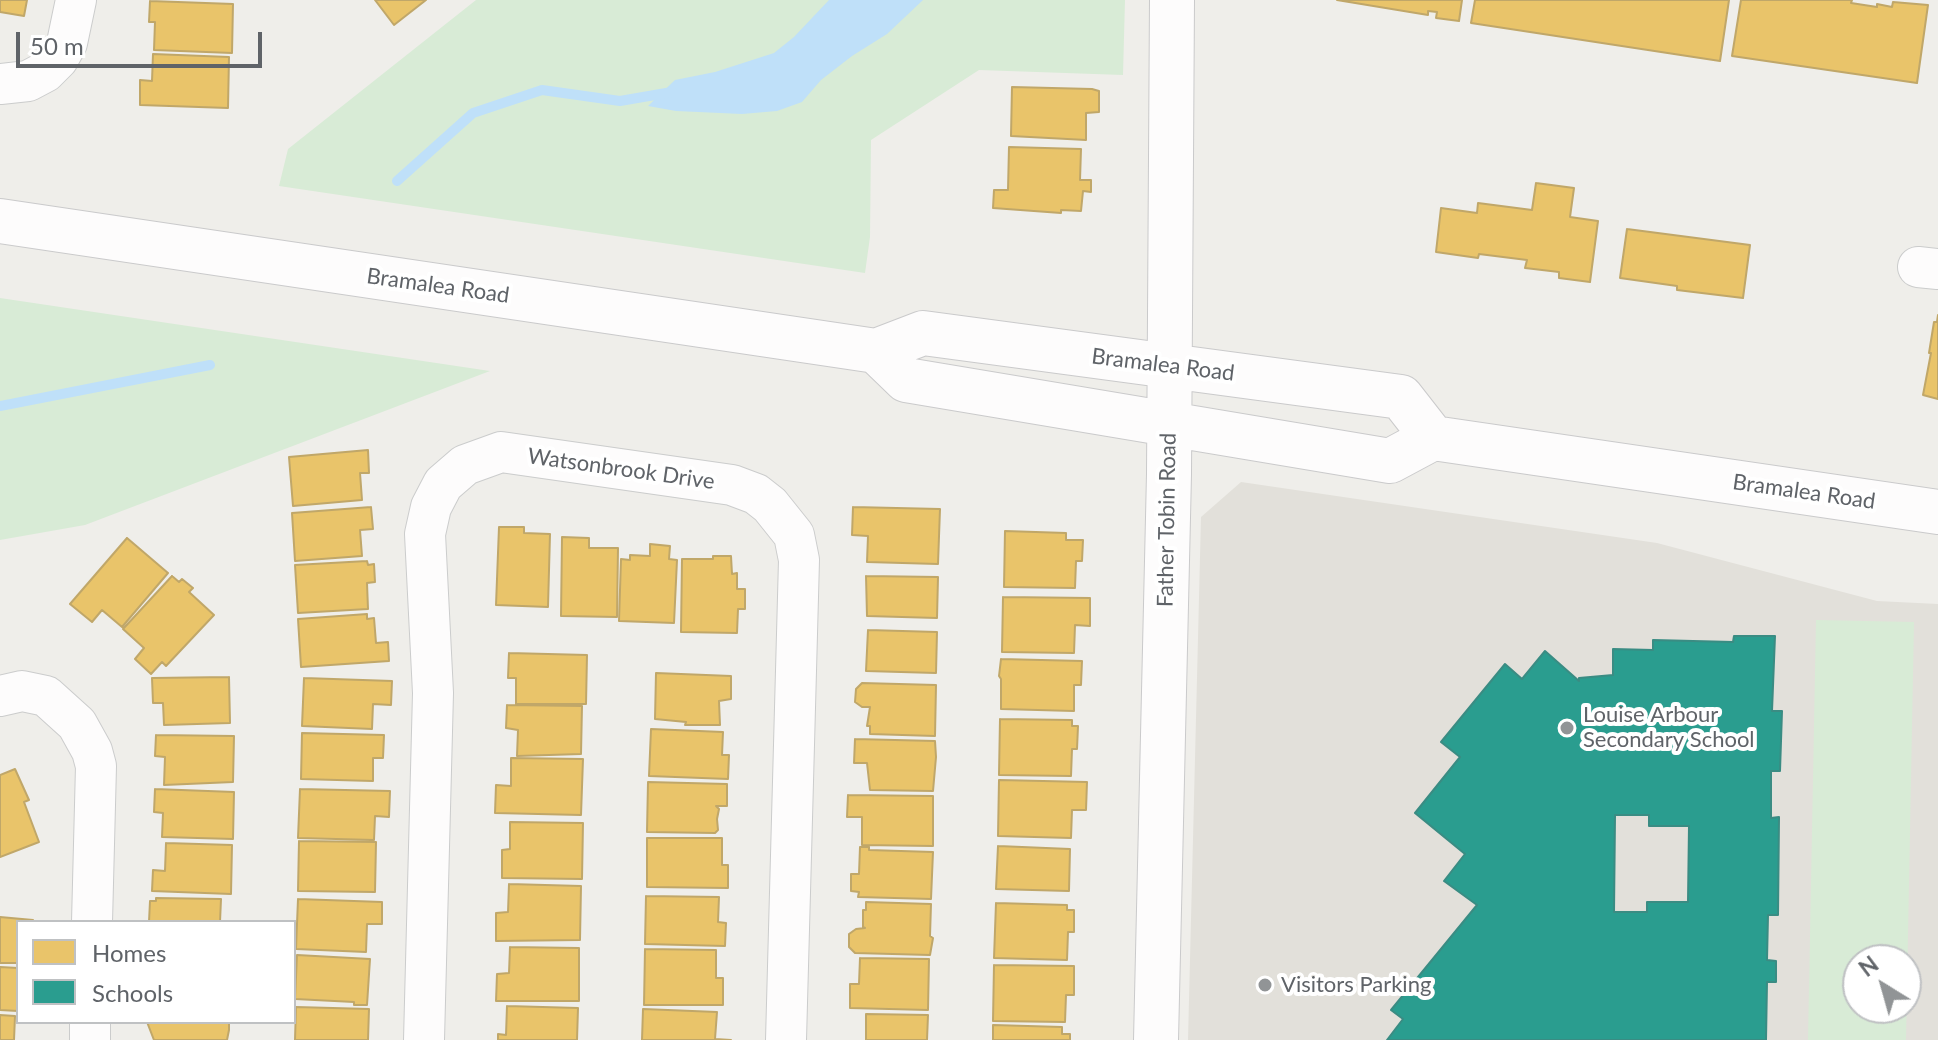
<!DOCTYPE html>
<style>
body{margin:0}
#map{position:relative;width:1938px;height:1040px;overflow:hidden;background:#efeeea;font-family:Lato,sans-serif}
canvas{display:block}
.legend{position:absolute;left:16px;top:920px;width:280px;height:104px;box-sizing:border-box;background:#fff;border:2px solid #bfc1c3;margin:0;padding:10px 14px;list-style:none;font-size:24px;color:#5f6368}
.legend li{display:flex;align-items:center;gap:16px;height:40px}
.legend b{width:40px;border:2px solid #bfc1c3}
.north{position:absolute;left:1842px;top:944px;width:80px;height:80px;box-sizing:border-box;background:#fff;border:2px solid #bfc1c3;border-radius:50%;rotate:323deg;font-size:22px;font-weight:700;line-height:32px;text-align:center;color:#5f6368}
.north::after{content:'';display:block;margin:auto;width:28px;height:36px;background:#919496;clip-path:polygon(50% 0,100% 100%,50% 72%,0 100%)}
.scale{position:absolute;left:16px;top:32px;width:246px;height:36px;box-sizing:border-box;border:4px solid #5f6368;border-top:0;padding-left:10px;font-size:24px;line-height:28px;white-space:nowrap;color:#5f6368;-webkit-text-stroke:6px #fff;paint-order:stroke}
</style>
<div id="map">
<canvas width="1938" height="1040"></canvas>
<ul class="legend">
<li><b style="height:22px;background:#e9c46a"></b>Homes</li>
<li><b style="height:22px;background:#2a9d8f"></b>Schools</li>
</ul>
<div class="north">N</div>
<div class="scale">50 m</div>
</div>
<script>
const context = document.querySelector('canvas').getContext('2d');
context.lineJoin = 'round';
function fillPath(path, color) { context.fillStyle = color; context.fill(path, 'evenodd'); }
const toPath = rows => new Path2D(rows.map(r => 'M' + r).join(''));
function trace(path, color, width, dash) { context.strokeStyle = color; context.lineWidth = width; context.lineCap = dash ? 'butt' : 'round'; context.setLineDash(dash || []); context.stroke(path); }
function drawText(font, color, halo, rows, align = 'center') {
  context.font = font + ' Lato,sans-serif'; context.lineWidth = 8; context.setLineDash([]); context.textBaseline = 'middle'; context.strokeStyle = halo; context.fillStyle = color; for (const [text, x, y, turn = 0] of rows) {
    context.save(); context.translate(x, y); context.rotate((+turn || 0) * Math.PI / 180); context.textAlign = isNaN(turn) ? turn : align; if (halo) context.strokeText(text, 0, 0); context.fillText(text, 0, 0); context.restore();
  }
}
fillPath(toPath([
 [1241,482,1657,543,1877,601,1938,604,1938,1040,1188,1040,1201,517],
 [1858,960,1906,960,1906,1008,1858,1008]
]), '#e2e0da');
fillPath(toPath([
 [476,0,1125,0,1123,75,979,70,871,140,870,237,865,273,279,186,288,149],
 [0,298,490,371,85,525,0,540],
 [1816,620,1914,622,1906,1040,1808,1040],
 [1906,960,1906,1008,1858,1008,1858,960]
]), '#d8ebd6');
fillPath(toPath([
 [829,0,923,0,887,34,852,56,821,80,802,102,777,111,742,114,676,111,648,106,675,80,715,72,774,53,794,37]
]), '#bfe0f9');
const homes = toPath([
 [0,0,27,0,24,16,0,12,0,0],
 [375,0,426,0,394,25,375,0],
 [1337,0,1462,0,1459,21,1436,18,1437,12,1428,11,1428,15,1337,0],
 [1475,0,1729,0,1720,61,1471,23,1475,0],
 [1741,0,1852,0,1851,3,1877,7,1877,4,1892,7,1893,2,1928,5,1917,83,1732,56,1741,0],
 [150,1,233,4,232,53,154,50,155,22,149,22,150,1],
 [153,54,229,57,228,108,140,105,140,80,152,81,153,54],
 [1012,87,1092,89,1099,91,1099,112,1086,113,1086,140,1011,136,1012,87],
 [1009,147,1081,149,1080,180,1091,180,1091,192,1083,191,1081,211,1061,210,1061,213,993,208,994,190,1008,190,1009,147],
 [1536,183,1574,188,1570,217,1598,221,1590,282,1559,278,1559,272,1525,268,1527,260,1479,254,1478,258,1436,252,1441,208,1477,213,1478,203,1532,210,1536,183],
 [1627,229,1750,245,1743,298,1677,290,1677,286,1620,278,1627,229],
 [1938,315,1938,399,1923,395,1931,353,1929,353,1934,322,1937,322,1938,315],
 [368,450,369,473,360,473,362,500,293,506,289,457,368,450],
 [371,507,373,529,360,530,362,556,295,561,292,513,371,507],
 [853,507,940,509,938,564,867,562,868,536,852,535,853,507],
 [499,527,524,527,524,533,550,534,548,607,496,605,499,527],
 [1005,531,1066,533,1066,540,1083,540,1082,561,1076,561,1075,588,1004,587,1005,531],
 [562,537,589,538,589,548,618,548,617,617,561,616,562,537],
 [127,538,168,573,122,627,102,610,92,622,70,604,127,538],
 [650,544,670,546,669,559,677,560,674,623,619,621,621,559,630,560,630,555,650,556,650,544],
 [713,556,731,556,732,574,737,573,737,589,745,589,745,609,738,609,737,633,681,632,682,559,713,559,713,556],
 [367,561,368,565,374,564,375,582,367,583,368,609,298,613,295,565,367,561],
 [172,576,179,582,182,579,193,588,189,592,214,615,166,666,162,662,151,674,135,659,144,648,123,629,172,576],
 [866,576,938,577,937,618,867,616,866,576],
 [1003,597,1090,598,1090,626,1075,625,1074,653,1002,652,1003,597],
 [367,614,367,619,374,618,376,643,388,642,389,661,301,667,298,619,367,614],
 [868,630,937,632,936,673,866,671,868,630],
 [509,653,587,655,586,704,516,704,516,678,508,678,509,653],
 [1001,659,1082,661,1081,685,1074,685,1074,711,1001,709,1001,679,999,676,1001,659],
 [656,673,731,676,731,699,719,701,720,725,685,725,686,722,655,719,656,673],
 [229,677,230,723,164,725,163,703,153,703,152,678,229,677],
 [304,678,392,681,391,705,373,704,372,729,302,726,304,678],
 [862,683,936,685,935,736,870,734,870,726,867,726,870,707,862,707,855,702,856,689,862,683],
 [507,705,582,706,581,754,517,756,518,730,506,728,507,705],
 [1000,719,1072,720,1072,726,1078,726,1077,749,1072,749,1071,776,999,775,1000,719],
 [651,729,723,732,722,755,729,755,728,779,649,776,651,729],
 [302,733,384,735,383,758,373,758,373,781,301,779,302,733],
 [156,735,234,736,233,782,164,785,165,757,155,756,156,735],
 [855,739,935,741,936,757,933,791,870,790,867,763,854,763,855,739],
 [511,758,583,759,581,815,495,813,496,785,511,786,511,758],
 [15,769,29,800,24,802,39,842,0,857,0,775,15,769],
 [999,780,1087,782,1086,810,1072,810,1071,838,998,836,999,780],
 [648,782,727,784,727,806,716,806,719,809,717,819,718,830,715,833,647,832,648,782],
 [155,789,234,792,233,839,162,837,163,813,154,812,155,789],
 [300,789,390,791,389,817,375,816,374,840,298,838,300,789],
 [848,795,933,796,933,846,862,845,862,817,847,817,848,795],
 [510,822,583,823,582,879,502,878,502,850,510,849,510,822],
 [647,838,722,838,722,865,728,865,728,888,647,887,647,838],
 [299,841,376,842,375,892,298,891,299,841],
 [166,843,232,845,231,894,152,891,153,870,165,871,166,843],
 [998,846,1070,849,1069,891,996,889,998,846],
 [860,847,869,847,869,850,933,852,931,899,858,897,859,892,851,891,851,874,859,874,860,847],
 [509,884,581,886,580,940,496,941,496,913,508,912,509,884],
 [646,896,719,897,718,922,726,923,725,946,645,944,646,896],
 [156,898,221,899,220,922,149,922,150,901,156,901,156,898],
 [298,899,382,902,382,924,367,924,366,952,296,949,298,899],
 [866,902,931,904,930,936,933,938,930,955,855,953,849,947,849,934,856,929,865,928,863,927,863,910,866,910,866,902],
 [996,903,1067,905,1067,910,1074,910,1074,932,1068,932,1067,960,994,958,996,903],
 [0,917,33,920,18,922,18,963,0,963,0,917],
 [510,947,579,948,579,1001,496,1001,497,974,509,973,510,947],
 [645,949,716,950,716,978,723,978,723,1005,644,1005,645,949],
 [297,955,370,959,367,1005,354,1005,354,1002,295,999,297,955],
 [860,958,929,959,928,1010,850,1008,850,984,859,984,860,958],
 [994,965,1074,966,1074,995,1066,995,1065,1022,993,1021,994,965],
 [0,967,18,968,18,1011,0,1010,0,967],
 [507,1006,578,1008,577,1040,498,1040,498,1034,506,1035,507,1006],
 [296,1007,369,1009,368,1040,295,1040,296,1007],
 [643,1009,717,1012,715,1039,731,1040,642,1040,643,1009],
 [866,1014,928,1015,927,1040,866,1040,866,1014],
 [0,1015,15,1016,14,1040,0,1040,0,1015],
 [147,1022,229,1022,229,1030,227,1040,154,1040,147,1022],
 [993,1025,1062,1027,1062,1034,1070,1034,1070,1040,993,1040,993,1025]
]);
fillPath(homes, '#e9c46a');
trace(homes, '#c0a769', 2);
const schools = toPath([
 [1734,636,1775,636,1772,711,1782,711,1780,771,1771,771,1771,818,1779,817,1778,915,1768,915,1767,960,1776,961,1776,982,1767,982,1766,1040,1387,1040,1403,1019,1391,1010,1477,905,1444,881,1465,854,1415,813,1460,757,1441,742,1505,664,1522,679,1545,651,1579,681,1579,678,1613,675,1613,649,1653,650,1653,640,1733,642,1734,636],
 [1615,815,1649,815,1649,826,1689,826,1688,902,1647,902,1647,912,1614,912,1615,815]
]);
fillPath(schools, '#2a9d8f');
trace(schools, '#3a8c83', 2);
trace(toPath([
 [397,181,473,113,542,90,620,101,672,92],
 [0,406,210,365]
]), '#bfe0f9', 10);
const street = toPath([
 [0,84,28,81,45,72,58,59,67,43,76,0],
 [1918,267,1938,269],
 [0,696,22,691,46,696,77,724,92,751,96,766,92,922],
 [90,1040,90,1022],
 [424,1040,433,693,425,534,431,507,443,484,465,465,501,452,732,485,756,494,770,505,794,535,799,560,786,1040]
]);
const secondary = toPath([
 [0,221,876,351,923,333,1401,397,1433,438],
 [876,351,906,380,1390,461,1433,438,1938,512],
 [1156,1040,1169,474,1172,0]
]);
trace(street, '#cbcccc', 42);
trace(secondary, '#cacacb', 46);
trace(street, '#fdfcfc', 40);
trace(secondary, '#fdfcfc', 44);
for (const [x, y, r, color] of [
 [1567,728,8,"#919496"],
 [1265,985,8,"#919496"]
]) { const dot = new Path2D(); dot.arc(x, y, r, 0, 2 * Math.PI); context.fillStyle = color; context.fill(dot); trace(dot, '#fff', 3); }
drawText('22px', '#5f6368', '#fff', [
 ["Bramalea Road",438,286,8],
 ["Bramalea Road",1163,365,7],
 ["Watsonbrook Drive",621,469,8],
 ["Bramalea Road",1804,492,8],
 ["Father Tobin Road",1167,520,-89]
]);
drawText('22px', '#5f6368', '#fff', [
 ["Louise Arbour",1583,715],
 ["Secondary School",1583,740],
 ["Visitors Parking",1281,985]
], 'left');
</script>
